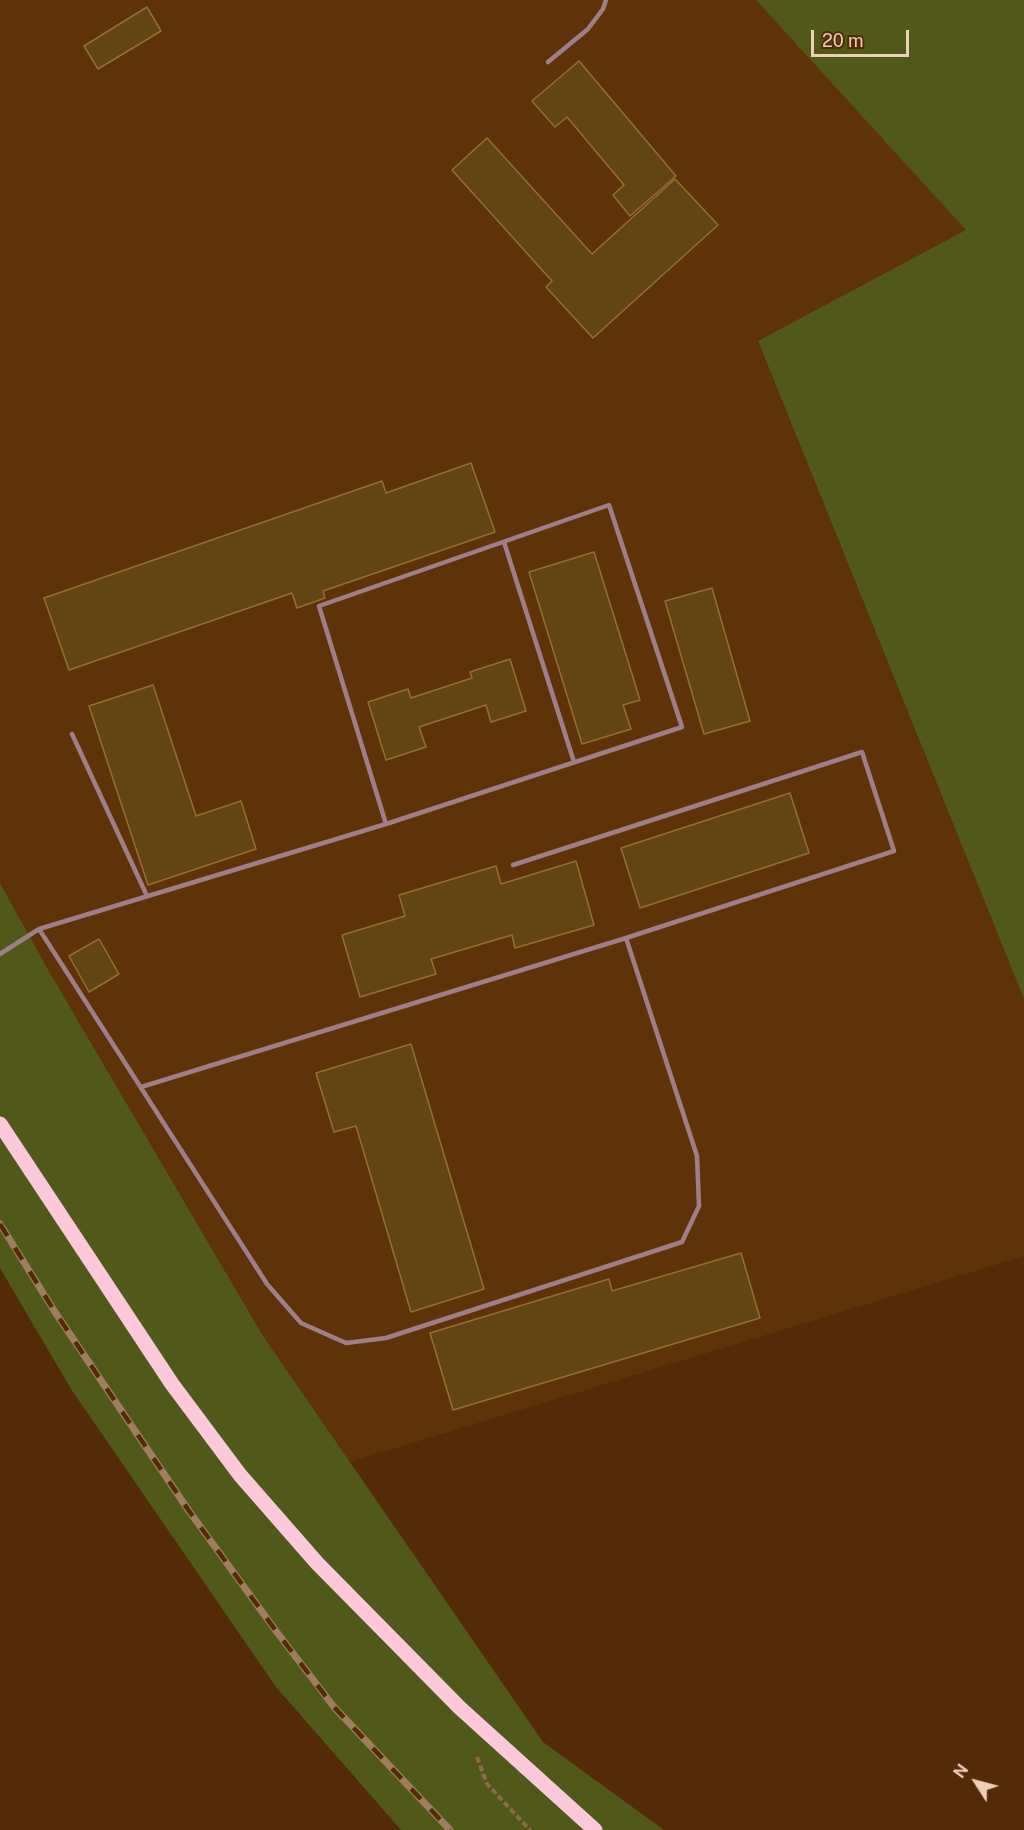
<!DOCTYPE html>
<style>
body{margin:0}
#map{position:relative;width:1024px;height:1830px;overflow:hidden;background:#532b08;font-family:"Public Sans",sans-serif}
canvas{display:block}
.north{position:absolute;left:946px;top:1752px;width:60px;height:60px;-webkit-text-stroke:4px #532b08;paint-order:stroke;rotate:306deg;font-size:16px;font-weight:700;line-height:24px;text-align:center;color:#eeceb9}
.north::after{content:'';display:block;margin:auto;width:21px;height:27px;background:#eeceb9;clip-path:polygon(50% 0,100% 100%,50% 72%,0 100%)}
.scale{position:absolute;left:811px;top:30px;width:98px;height:27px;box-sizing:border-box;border:3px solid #eeceb9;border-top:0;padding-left:8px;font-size:18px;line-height:21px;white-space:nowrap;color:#eeceb9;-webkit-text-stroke:4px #532b08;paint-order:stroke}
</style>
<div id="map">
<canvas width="1024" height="1830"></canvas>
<div class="north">N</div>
<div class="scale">20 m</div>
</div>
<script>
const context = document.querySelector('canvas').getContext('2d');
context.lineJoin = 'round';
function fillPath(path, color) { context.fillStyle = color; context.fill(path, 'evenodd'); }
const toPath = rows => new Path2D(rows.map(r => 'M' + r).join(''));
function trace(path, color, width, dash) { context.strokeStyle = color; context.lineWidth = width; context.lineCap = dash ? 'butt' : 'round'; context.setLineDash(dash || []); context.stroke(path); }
fillPath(toPath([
 [0,0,756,0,967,230,758,342,1024,999,1024,1256,350,1462,263,1336,47,968,0,883]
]), '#5f330a');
fillPath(toPath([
 [756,0,1024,0,1024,999,758,341,966,230],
 [0,883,47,968,263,1336,543,1742,664,1830,401,1830,276,1687,71,1389,0,1268]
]), '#51591a');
const building = toPath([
 [147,7,161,31,98,69,84,46,147,7],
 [579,61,676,176,630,216,613,195,624,185,567,117,555,127,532,101,579,61],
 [487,138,592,254,675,179,718,225,593,338,546,287,552,281,452,170,487,138],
 [471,463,495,532,323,591,325,598,297,608,292,593,69,670,44,598,382,481,386,493,471,463],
 [594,552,640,700,623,705,631,729,582,744,529,572,594,552],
 [712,588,750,721,704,734,665,601,712,588],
 [510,659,526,711,491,722,486,705,419,727,426,747,386,760,368,702,408,689,411,698,472,678,470,672,510,659],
 [153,685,196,816,241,801,256,849,148,885,89,706,153,685],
 [790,793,809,853,640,908,621,848,790,793],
 [576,861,594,925,515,948,512,935,431,959,436,974,360,997,342,935,405,916,399,895,496,866,501,884,576,861],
 [99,939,119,974,89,992,69,956,99,939],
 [411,1044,484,1289,411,1312,356,1126,334,1132,316,1073,411,1044],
 [741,1253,760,1318,453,1410,430,1333,609,1279,612,1291,741,1253]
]);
fillPath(building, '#614514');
trace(building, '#956f31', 1.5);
trace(toPath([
 [477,1757,487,1784,530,1830]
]), '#8e694b', 4, [6, 3]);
trace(toPath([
 [548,62,588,29,603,9,606,0],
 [504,542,574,762],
 [72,734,147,896],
 [513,865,862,752,894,851,626,938],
 [39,929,386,824,682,727,609,505,319,606,386,824],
 [0,954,39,929,267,1284,301,1323,346,1343,386,1338,682,1242,699,1206,697,1156,626,938,141,1087]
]), '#9e7e89', 4.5);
trace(toPath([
 [0,1124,172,1384,240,1475,317,1563,460,1708,595,1830]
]), '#fdc9da', 15);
const rail = toPath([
 [0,1224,55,1312,189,1511,276,1631,334,1707,450,1830]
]);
trace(rail, '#a07c60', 7);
trace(rail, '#532b08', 4.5, [14]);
</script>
